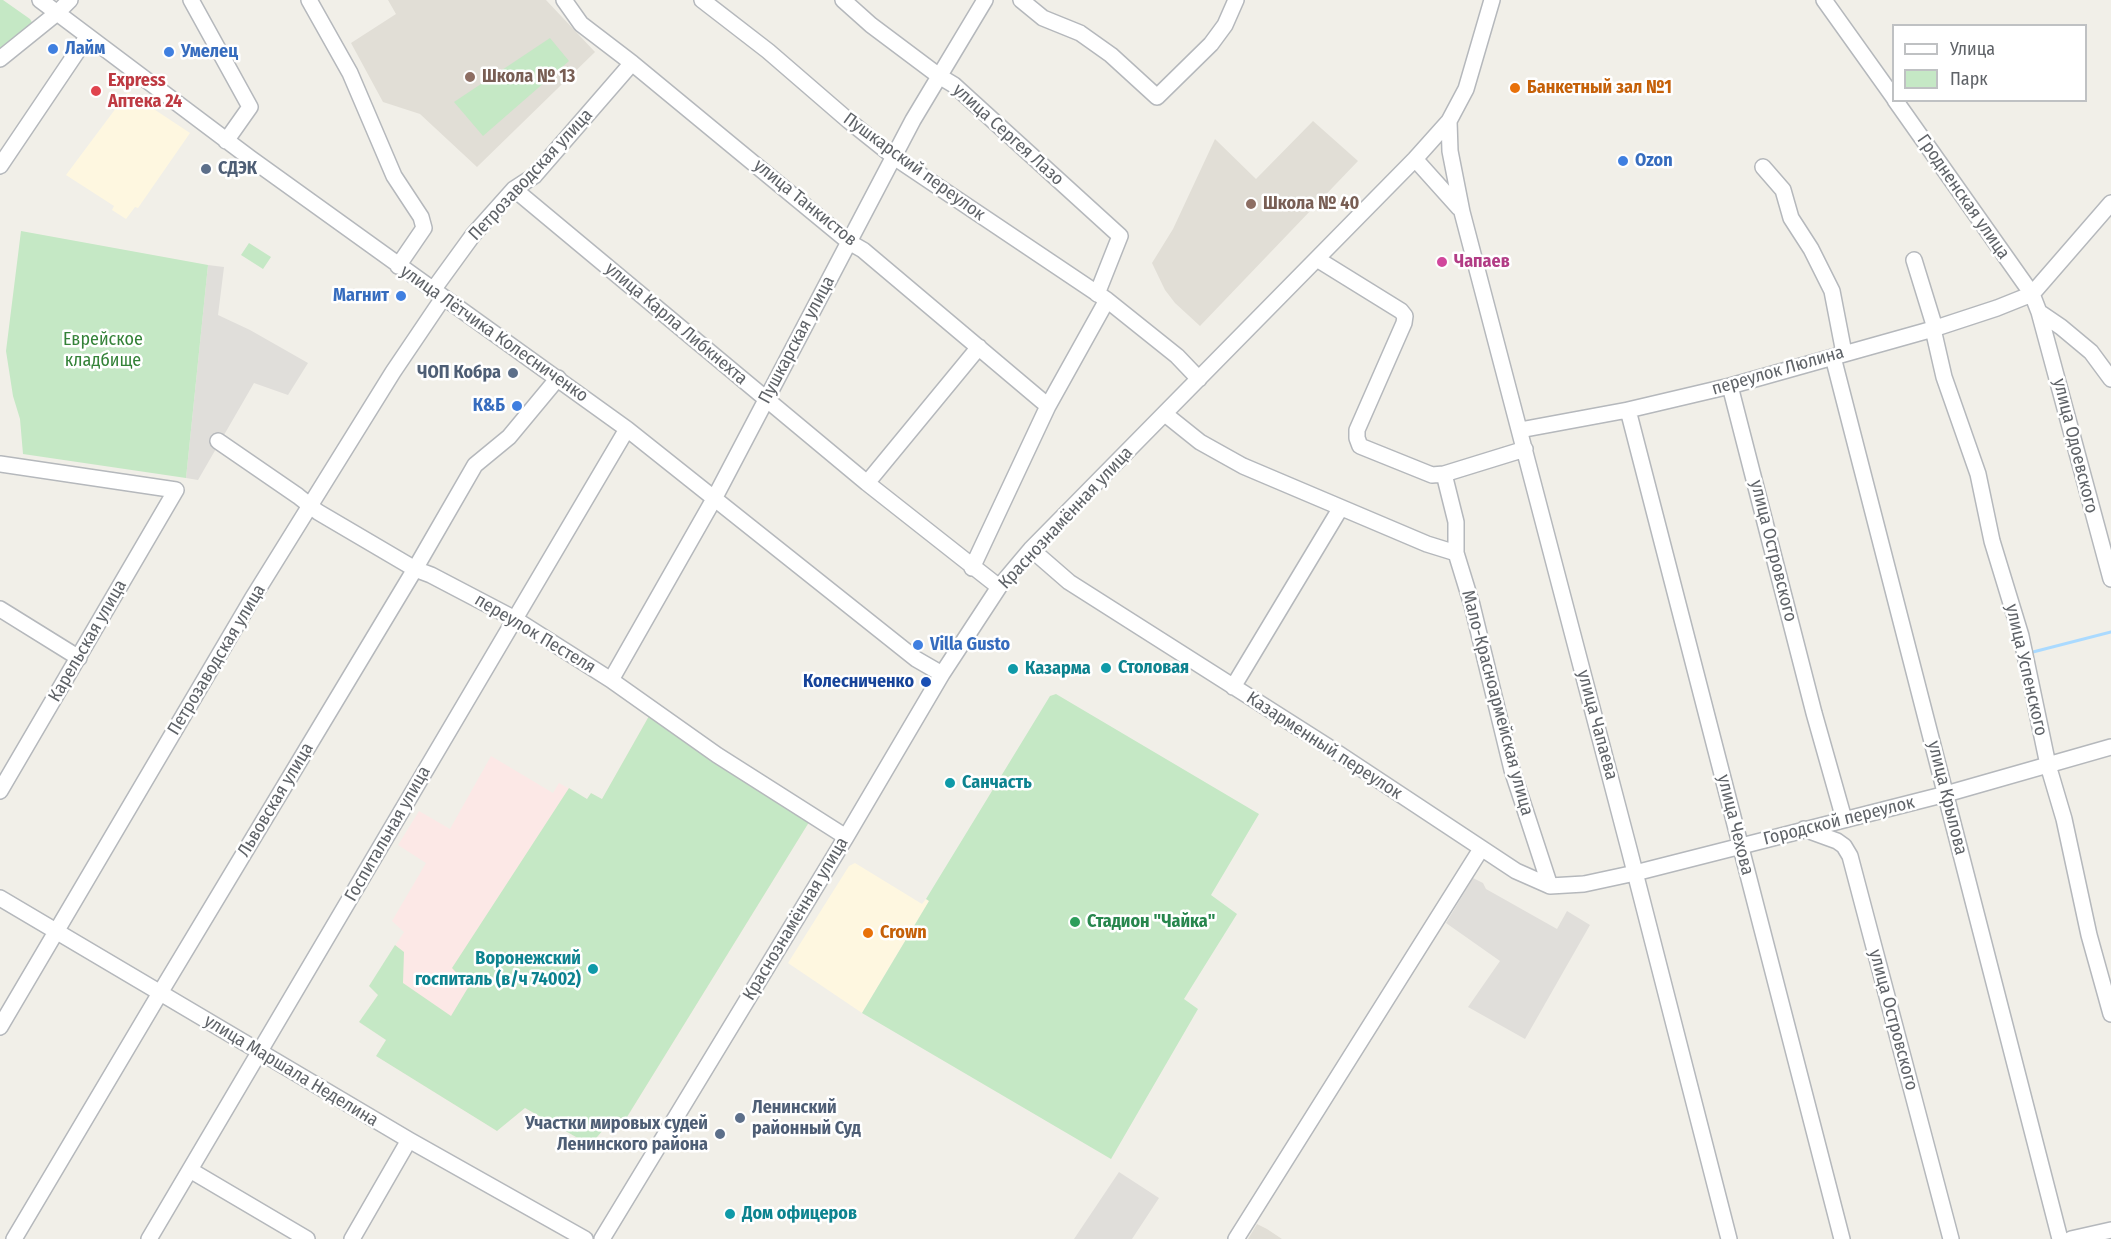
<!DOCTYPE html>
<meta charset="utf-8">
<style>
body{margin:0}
#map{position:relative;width:2111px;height:1239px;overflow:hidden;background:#f1efe8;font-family:"Fira Sans Condensed",sans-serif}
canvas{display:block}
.legend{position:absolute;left:1892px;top:24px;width:195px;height:78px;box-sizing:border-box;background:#fff;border:2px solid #bfc1c3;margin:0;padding:8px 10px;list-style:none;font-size:18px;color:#5f6368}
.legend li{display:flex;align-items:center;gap:12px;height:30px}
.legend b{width:30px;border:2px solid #bfc1c3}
</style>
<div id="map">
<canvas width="2111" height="1239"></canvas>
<ul class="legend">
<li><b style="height:8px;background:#fff"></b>Улица</li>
<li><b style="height:16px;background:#c5e8c5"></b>Парк</li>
</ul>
</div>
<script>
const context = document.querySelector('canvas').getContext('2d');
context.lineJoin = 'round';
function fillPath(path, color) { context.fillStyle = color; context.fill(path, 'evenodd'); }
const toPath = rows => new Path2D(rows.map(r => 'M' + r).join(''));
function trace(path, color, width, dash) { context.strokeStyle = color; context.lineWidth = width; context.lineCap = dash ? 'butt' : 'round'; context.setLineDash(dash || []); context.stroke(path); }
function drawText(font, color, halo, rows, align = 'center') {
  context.font = font + ' "Fira Sans Condensed",sans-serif'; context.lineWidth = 5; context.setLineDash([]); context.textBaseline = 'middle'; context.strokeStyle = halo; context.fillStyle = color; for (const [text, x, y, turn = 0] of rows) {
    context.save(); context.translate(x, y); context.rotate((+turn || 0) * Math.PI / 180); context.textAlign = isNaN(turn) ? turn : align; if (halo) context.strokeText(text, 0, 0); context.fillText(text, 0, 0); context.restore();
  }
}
fillPath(toPath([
 [128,92,190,133,138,208,135,207,126,219,112,210,114,206,66,175],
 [855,863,922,904,926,899,929,901,862,1013,788,963,849,866]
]), '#fef7e0');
fillPath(toPath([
 [208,265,224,267,218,315,250,330,308,363,288,395,254,383,198,480,186,478],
 [1473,878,1483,883,1486,889,1557,929,1567,911,1590,925,1525,1039,1468,1007,1500,961,1446,923],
 [1119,1172,1159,1198,1132,1239,1074,1239]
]), '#e0deda');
fillPath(toPath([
 [388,0,546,0,595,52,477,167,420,114,383,102,351,43,396,14],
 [1313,121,1358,161,1200,326,1175,303,1165,290,1152,263,1173,229,1215,139,1256,179],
 [1257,1224,1267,1229,1282,1239,1248,1239]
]), '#e1ded6');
fillPath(toPath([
 [649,716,811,819,619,1130,613,1133,604,1129,590,1145,525,1108,497,1131,376,1056,386,1040,359,1022,378,995,369,986,404,932,392,921,426,863,398,845,419,811,450,829,491,756,553,793,559,783,587,799,591,793,602,799]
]), '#fce8e6');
fillPath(toPath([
 [0,0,3,0,30,19,33,24,0,55],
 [550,38,569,61,483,136,454,102],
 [21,231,208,265,186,478,23,454,20,419,13,396,6,351],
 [249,243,271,257,263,269,241,255],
 [1056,694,1259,814,1211,895,1237,914,1184,999,1198,1009,1111,1159,862,1013,929,901,926,899,1050,696],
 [649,716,811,819,619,1130,613,1133,604,1129,590,1145,525,1108,497,1131,376,1056,386,1040,359,1022,378,995,369,986,395,945,404,952,403,983,451,1016,469,986,452,968,569,788,587,799,591,793,602,799]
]), '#c5e8c5');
trace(toPath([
 [2029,653,2111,632]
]), '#aadaff', 3);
const minor = toPath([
 [40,0,250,158,627,429,916,659,942,674],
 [191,0,250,107,226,141],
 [309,0,350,73,394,176,421,217,424,228,398,266],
 [564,0,581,24,632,63,849,242,863,250,1048,406],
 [702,0,768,51,849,121,894,157,1107,300,1177,356,1199,379],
 [843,0,871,25,939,76,954,85,1120,236,1097,294],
 [1021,0,1043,18,1080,33,1111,55,1157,97,1211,44,1225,25,1236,0],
 [1824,0,1894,98],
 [0,59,57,13,70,0],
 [1895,100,2032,294,2039,312,2061,327,2091,352,2111,379],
 [1449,121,1450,151,1462,212,1629,849,1729,1239],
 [1415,159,1459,208],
 [0,166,87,37],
 [1763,167,1783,190,1791,218,1811,249,1832,291,1844,353],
 [514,189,867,483,999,587],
 [1317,259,1401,311,1405,316,1404,323,1357,430,1357,438,1360,446,1432,475,1444,474],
 [1914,260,1935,328],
 [433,290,473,235,514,189,534,176,632,63],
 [2039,312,2111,579],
 [1933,329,1944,377,1978,474,1992,541,2021,636,2048,765,2064,819,2089,935,2111,1014],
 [1833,357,2060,1239],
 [1730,386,1814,713,1844,819],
 [1628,410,1842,1239],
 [1165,414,1200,442,1243,466,1427,544,1456,553,1456,522,1444,474,1525,449],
 [1520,430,1628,410,1730,386,1933,329,1997,308,2032,294,2111,203],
 [218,441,298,496,318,512,415,569,431,575,515,619,611,680,717,755,846,837],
 [0,464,176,490,0,791],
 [867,483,979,347],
 [1031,549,1069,582,1327,746,1516,871,1550,886,1584,884,1635,873,1946,794,2111,747],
 [1456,553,1472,605,1512,770,1550,886],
 [972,568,1048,406,1107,300],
 [0,609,79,658],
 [611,680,714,499,913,120,985,0],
 [1233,687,1340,509],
 [1804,829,1837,841,1844,846,1850,856,1951,1239],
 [0,898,409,1140,585,1239],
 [0,1027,252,599,393,372,443,298],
 [190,1170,307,1239],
 [14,1239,160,993,415,569,475,465,509,437,558,378],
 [149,1239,627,429],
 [352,1239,409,1140],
 [602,1239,846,837,942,674,999,587,1031,549,1415,159,1449,121,1466,89,1492,0],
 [1236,1239,1481,849],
 [2071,1239,2111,1230]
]);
trace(minor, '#b5b8bc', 18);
trace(minor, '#fff', 15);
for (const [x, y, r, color] of [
 [53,49,6,"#3f7fe0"],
 [169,52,6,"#3f7fe0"],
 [470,77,6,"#8d6e63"],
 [1515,88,6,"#e8710a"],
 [96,91,6,"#e0444e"],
 [1623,161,6,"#3f7fe0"],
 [206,169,6,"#5c6f8a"],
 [1251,204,6,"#8d6e63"],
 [1442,262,6,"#d1479c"],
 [401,296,6,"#3f7fe0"],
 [513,373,6,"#5c6f8a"],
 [517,406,6,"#3f7fe0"],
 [918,645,6,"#3f7fe0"],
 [1106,668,6,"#0f9aa8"],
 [1013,669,6,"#0f9aa8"],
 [926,682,6,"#1a4fb4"],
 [950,783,6,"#0f9aa8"],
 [1075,922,6,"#2e9e5b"],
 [868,933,6,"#e8710a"],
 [593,969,6,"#0f9aa8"],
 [740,1118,6,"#5c6f8a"],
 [720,1134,6,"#5c6f8a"],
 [730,1214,6,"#0f9aa8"]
]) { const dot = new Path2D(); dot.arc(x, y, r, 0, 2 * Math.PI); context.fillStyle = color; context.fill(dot); trace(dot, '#fff', 2); }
drawText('bold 18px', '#366cbe', '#fff', [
 ["Лайм",65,49],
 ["Умелец",181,52],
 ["Ozon",1635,161],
 ["Магнит",389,296,"right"],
 ["К&Б",505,406,"right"],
 ["Villa Gusto",930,645]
], 'left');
drawText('bold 18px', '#785e54', '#fff', [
 ["Школа № 13",482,77],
 ["Школа № 40",1263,204]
], 'left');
drawText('bold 18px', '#be3a42', '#fff', [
 ["Express",108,81],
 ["Аптека 24",108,102]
], 'left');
drawText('bold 18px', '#c56008', '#fff', [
 ["Банкетный зал №1",1527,88],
 ["Crown",880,933]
], 'left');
drawText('18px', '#5f6368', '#fff', [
 ["улица Сергея Лазо",1008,135,42],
 ["Пушкарский переулок",914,167,36],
 ["Петрозаводская улица",531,175,-47],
 ["Гродненская улица",1963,197,55],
 ["улица Танкистов",805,203,39],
 ["улица Карла Либкнехта",676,324,40],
 ["улица Лётчика Колесниченко",494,334,35],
 ["Пушкарская улица",797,340,-62],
 ["переулок Люлина",1778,371,-16],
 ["улица Одоевского",2075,446,76],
 ["Краснознамённая улица",1066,518,-47],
 ["улица Островского",1773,551,76],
 ["переулок Пестеля",535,634,31],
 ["Карельская улица",88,641,-60],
 ["Петрозаводская улица",217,660,-59],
 ["улица Успенского",2026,670,77],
 ["Мало-Красноармейская улица",1497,703,75],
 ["улица Чапаева",1597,725,75],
 ["Казарменный переулок",1324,746,33],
 ["улица Крылова",1947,798,76],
 ["Львовская улица",276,800,-59],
 ["Городской переулок",1839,821,-14],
 ["улица Чехова",1735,825,76],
 ["Госпитальная улица",388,834,-60],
 ["Краснознамённая улица",796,919,-59],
 ["улица Островского",1893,1020,75],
 ["улица Маршала Неделина",291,1071,31]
]);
drawText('bold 18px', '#4e5e75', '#fff', [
 ["СДЭК",218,169],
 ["ЧОП Кобра",501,373,"right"],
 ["Ленинский",752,1108],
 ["районный Суд",752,1129],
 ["Участки мировых судей",708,1124,"right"],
 ["Ленинского района",708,1145,"right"]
], 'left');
drawText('bold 18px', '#b23c85', '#fff', [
 ["Чапаев",1454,262]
], 'left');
drawText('18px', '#348238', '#fff', [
 ["Еврейское",103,340],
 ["кладбище",103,361]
]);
drawText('bold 18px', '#0d838f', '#fff', [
 ["Столовая",1118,668],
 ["Казарма",1025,669],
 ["Санчасть",962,783],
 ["Воронежский",581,959,"right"],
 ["госпиталь (в/ч 74002)",581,980,"right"],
 ["Дом офицеров",742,1214]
], 'left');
drawText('bold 18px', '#164399', '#fff', [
 ["Колесниченко",914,682]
], 'right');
drawText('bold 18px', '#27864d', '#fff', [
 ["Стадион \"Чайка\"",1087,922]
], 'left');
</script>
